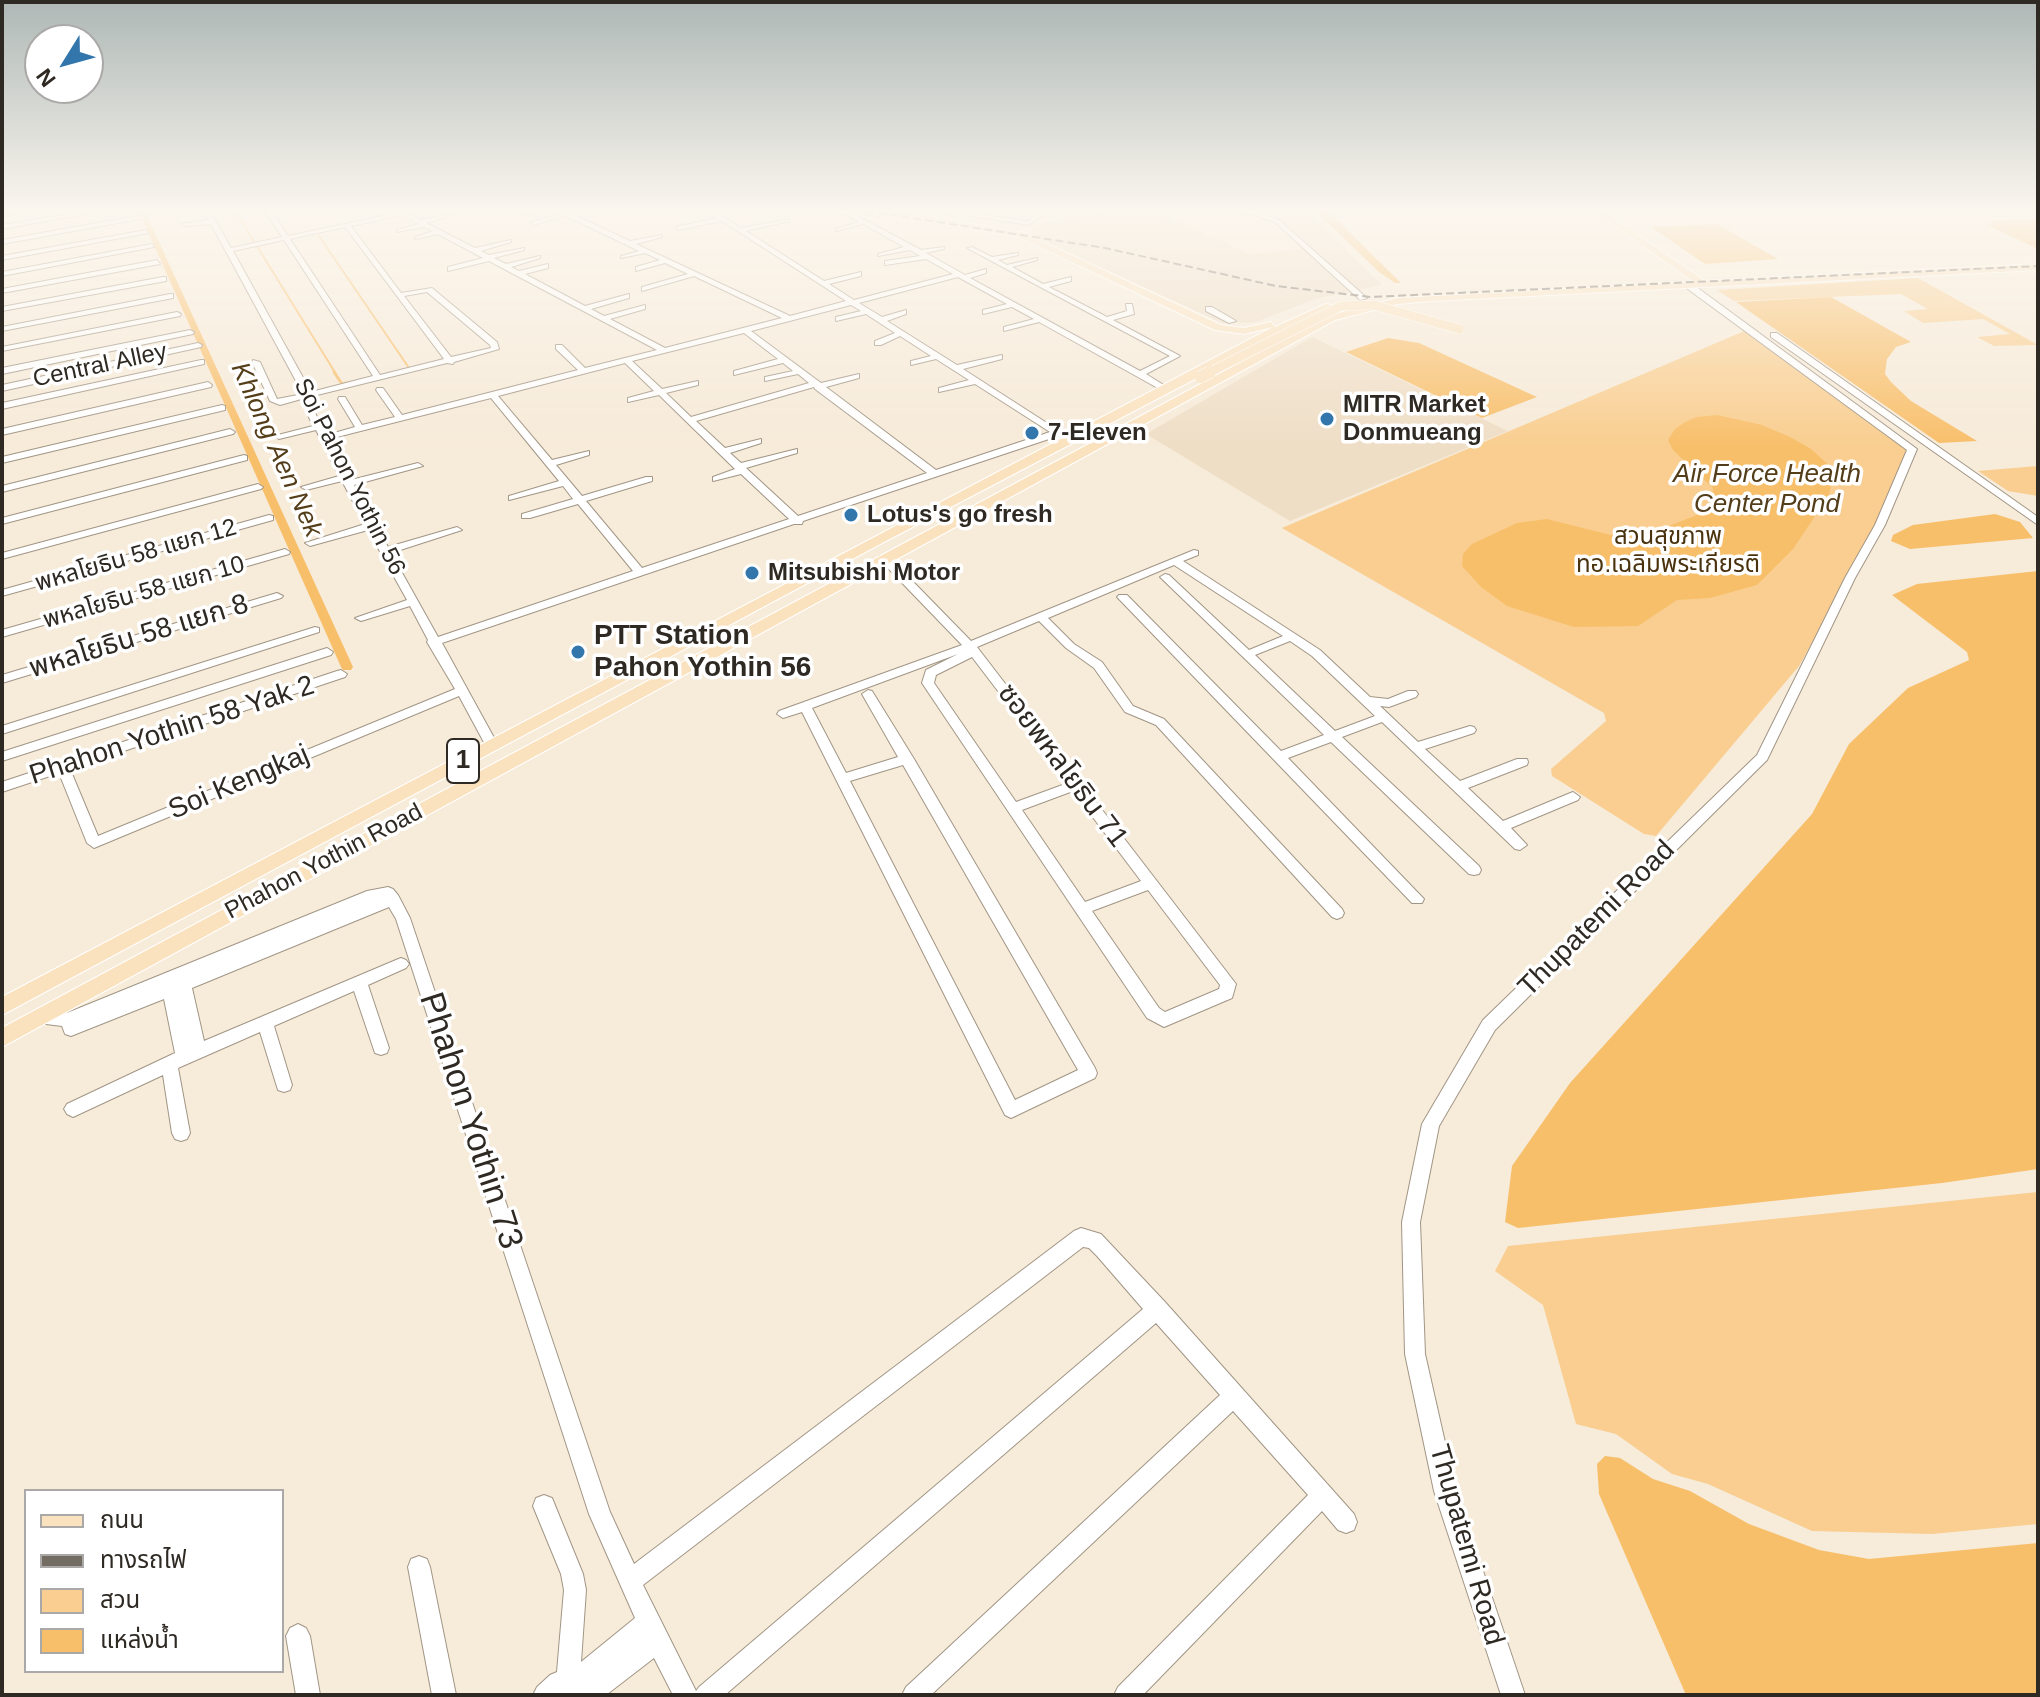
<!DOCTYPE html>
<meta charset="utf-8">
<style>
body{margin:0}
#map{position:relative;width:2040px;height:1697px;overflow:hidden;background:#f7ebd9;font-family:Arial,"Noto Sans Thai",sans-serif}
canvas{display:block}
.frame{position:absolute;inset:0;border:4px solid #2e2923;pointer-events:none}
.legend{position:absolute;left:24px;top:1489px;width:260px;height:184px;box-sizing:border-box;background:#fff;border:2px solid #aba9a7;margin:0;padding:10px 14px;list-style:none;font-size:24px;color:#2e2923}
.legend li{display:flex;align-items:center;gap:16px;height:40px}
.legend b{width:40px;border:2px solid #aba9a7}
.north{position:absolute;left:24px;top:24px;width:80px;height:80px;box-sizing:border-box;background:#fff;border:2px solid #aba9a7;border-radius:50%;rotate:233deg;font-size:22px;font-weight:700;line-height:32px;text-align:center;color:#2e2923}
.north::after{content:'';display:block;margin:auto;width:28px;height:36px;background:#3376ac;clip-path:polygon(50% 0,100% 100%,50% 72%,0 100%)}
</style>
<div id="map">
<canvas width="2040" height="1697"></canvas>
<div class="frame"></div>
<ul class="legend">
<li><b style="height:10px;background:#fbe2bf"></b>ถนน</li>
<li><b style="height:10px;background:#736c62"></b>ทางรถไฟ</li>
<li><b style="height:22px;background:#f9ce90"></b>สวน</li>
<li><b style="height:22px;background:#f8bf6b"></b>แหล่งน้ำ</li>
</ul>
<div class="north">N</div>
</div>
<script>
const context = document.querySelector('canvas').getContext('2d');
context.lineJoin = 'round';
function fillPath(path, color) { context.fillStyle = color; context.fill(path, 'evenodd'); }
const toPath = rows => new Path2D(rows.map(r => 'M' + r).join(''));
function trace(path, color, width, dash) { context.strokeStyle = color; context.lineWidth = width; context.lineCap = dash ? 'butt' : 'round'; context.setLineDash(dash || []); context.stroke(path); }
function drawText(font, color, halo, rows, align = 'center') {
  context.font = font + ' Arial,"Noto Sans Thai",sans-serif'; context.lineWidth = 7; context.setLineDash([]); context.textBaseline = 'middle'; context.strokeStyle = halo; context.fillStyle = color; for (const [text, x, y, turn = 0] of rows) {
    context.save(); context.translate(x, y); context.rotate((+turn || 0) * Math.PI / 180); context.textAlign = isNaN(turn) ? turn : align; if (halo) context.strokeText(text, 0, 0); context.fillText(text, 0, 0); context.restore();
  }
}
fillPath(toPath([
 [1112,209,1148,209,1250,254,1302,249,1271,219,1309,213,1382,285,1315,299,1256,322,1222,323,1027,234,1047,222],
 [1312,337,1508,431,1290,521,1146,434]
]), '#efdec6');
fillPath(toPath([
 [1918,278,2038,345,1994,346,1977,337,2010,334,1983,319,1923,323,1904,311,1928,309,1901,294,1734,301,1717,290],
 [1749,329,1911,445,1880,520,1799,666,1656,836,1644,834,1552,776,1551,769,1606,721,1604,713,1282,528],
 [2038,466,2038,496,2008,491,1978,471],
 [2038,1192,2038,1524,1932,1534,1812,1531,1708,1484,1672,1474,1616,1434,1576,1424,1543,1305,1495,1271,1508,1246]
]), '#f9ce90');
fillPath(toPath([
 [1313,209,1326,209,1401,283,1395,283,1379,272],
 [2038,219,2038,249,1987,225,1994,224,1989,221],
 [1717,224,1778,259,1705,264,1651,227],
 [1831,297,1911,342,1896,347,1887,359,1885,374,1891,382,1911,401,1977,441,1939,443,1736,302],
 [1388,338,1419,343,1537,397,1482,418,1346,352],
 [1717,415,1762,425,1790,437,1811,449,1834,470,1829,495,1793,549,1757,585,1710,598,1677,600,1638,626,1574,627,1507,606,1481,587,1462,566,1463,554,1472,544,1517,523,1547,519,1623,538,1638,538,1702,513,1712,498,1713,488,1673,450,1668,440,1675,429,1685,422,1697,417],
 [1995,514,2020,522,2033,538,1910,549,1891,541,1893,535,1913,525],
 [2038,571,2038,1169,1942,1183,1518,1228,1505,1222,1512,1166,1570,1083,1812,814,1849,744,1908,688,1969,660,1967,652,1892,595,1917,584],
 [1605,1456,1620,1458,1653,1479,1690,1491,1749,1524,1819,1550,1869,1559,2038,1543,2038,1695,1686,1695,1599,1494,1597,1464]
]), '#f8bf6b');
trace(toPath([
 [234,209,336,374],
 [319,236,409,368]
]), '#f8bf6b', 2);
trace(toPath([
 [334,372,342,384,346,383]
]), '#f8bf6b', 3);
fillPath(toPath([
 [138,209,144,209,353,667,351,670,343,670,341,667,138,209]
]), '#f8bf6b');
const minor = toPath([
 [17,209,31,209,2,215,2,211,17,209],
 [100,209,113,209,2,229,2,225,100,209],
 [203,209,209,209,231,248,282,237,264,209,270,209,288,236,397,213,392,209,399,209,421,220,450,214,450,216,426,223,475,248,511,240,511,242,481,251,489,255,524,248,524,250,494,258,506,264,540,256,540,258,511,267,519,271,548,264,548,268,525,274,585,306,629,294,629,298,591,309,604,316,645,305,645,309,610,319,665,348,782,318,694,276,642,291,642,287,688,274,665,263,636,271,636,267,660,260,645,253,621,258,621,256,639,251,566,216,533,225,531,222,561,214,553,209,561,209,630,241,662,235,662,237,636,244,790,316,846,301,722,221,678,230,676,227,717,218,704,209,711,209,741,228,789,219,789,221,746,231,824,281,861,272,861,276,829,284,854,300,953,274,926,259,885,265,885,261,920,256,910,250,878,256,878,254,904,247,863,224,836,231,836,229,859,222,846,215,823,209,835,209,850,212,921,250,944,247,944,249,926,253,965,275,986,269,986,273,970,278,1140,371,1170,356,967,248,972,247,992,257,1018,253,1018,255,998,260,1007,265,1037,258,1037,260,1012,267,1043,284,1071,277,1071,281,1049,287,1107,317,1127,311,1126,304,1132,304,1134,314,1113,320,1180,356,1146,374,1170,389,1163,391,1039,322,1004,331,1004,327,1034,319,1012,307,983,314,983,310,1007,304,958,277,859,303,882,317,906,310,906,314,887,321,957,365,1002,355,1002,359,963,369,1064,434,803,521,802,524,794,524,442,643,498,745,497,748,487,748,459,696,94,848,87,843,59,773,2,792,2,782,337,671,341,670,347,674,345,677,70,769,98,836,455,689,427,642,428,640,410,606,361,621,355,618,407,600,368,530,310,546,305,543,365,524,342,481,306,490,301,487,339,476,316,430,279,439,274,436,313,426,308,415,305,398,280,405,270,401,252,362,253,360,260,362,277,399,303,394,211,224,185,226,182,224,209,220,203,209],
 [402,215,419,224,397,230,397,232,424,227,433,231,415,237,415,239,438,234,483,258,448,267,448,271,489,261,657,350,585,368,562,345,556,345,556,349,578,370,402,415,383,388,377,388,376,390,395,417,362,425,345,397,339,397,338,399,355,427,327,435,316,415,313,396,447,363,453,364,454,362,499,349,497,342,432,288,401,293,351,226,402,215],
 [345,227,346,228,444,359,380,375,290,239,345,227],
 [284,240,373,376,311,392,233,251,284,240],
 [427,292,490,345,491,348,451,357,404,296,427,292],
 [851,305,861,311,836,317,836,321,866,314,895,333,875,341,875,345,881,345,900,336,931,356,911,361,911,365,936,359,969,380,939,388,939,392,975,384,1050,432,936,470,826,387,859,378,859,374,821,383,751,331,851,305],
 [744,333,778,359,734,371,734,375,783,363,793,371,765,377,765,381,798,374,809,383,691,417,666,393,698,385,698,381,662,389,632,361,744,333],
 [625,363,654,391,628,398,628,402,659,395,735,469,713,477,713,481,741,474,789,519,642,568,586,501,652,481,652,477,646,477,582,496,556,465,589,455,589,451,552,460,498,396,625,363],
 [814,387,815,389,927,473,798,516,746,468,797,453,797,449,741,463,730,453,761,443,761,439,725,448,696,421,814,387],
 [491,398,559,481,509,496,509,500,563,486,573,499,522,514,522,518,530,518,578,504,633,571,438,637,391,553,462,530,457,527,388,547,354,485,423,466,418,463,351,480,329,439,491,398],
 [324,209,335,209,326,212,324,209],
 [539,209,550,209,527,215,524,213,539,209],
 [926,209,941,209,1028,221,1044,209,1051,209,1029,225,926,209],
 [1221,209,1254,211,1279,220,1367,298,1360,300,1275,222,1253,215,1221,209],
 [143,215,145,218,2,244,2,240,143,215],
 [146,230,148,233,2,260,2,256,146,230],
 [152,244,154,247,2,276,2,272,152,244],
 [157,260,160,264,2,293,2,289,157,260],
 [163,277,166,277,166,281,2,311,2,307,163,277],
 [1685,283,1691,283,1917,449,1885,525,1855,578,1767,760,1495,1030,1439,1126,1420,1222,1425,1354,1456,1491,1525,1695,1501,1695,1434,1491,1405,1354,1402,1222,1422,1124,1483,1020,1757,755,1845,578,1875,525,1907,450,1685,287,1685,283],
 [170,294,173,294,173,298,2,331,2,327,170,294],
 [1206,307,1212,307,1236,321,1229,323,1206,311,1206,307],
 [177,312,181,314,180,316,2,351,2,347,177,312],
 [190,330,194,332,193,334,2,374,2,368,190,330],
 [1771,333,1777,333,2038,517,2038,525,1771,337,1771,333],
 [198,343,202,345,201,347,2,391,2,385,198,343],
 [201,360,204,360,204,364,2,409,2,403,201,360],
 [208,382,212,385,211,387,2,435,2,429,208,382],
 [222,405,225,406,225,410,2,463,2,457,222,405],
 [230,429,235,432,233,434,2,492,2,486,230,429],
 [244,455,247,456,247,460,2,524,2,518,244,455],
 [258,484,263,487,261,489,2,559,2,553,258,484],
 [269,515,273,516,273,520,2,596,2,590,269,515],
 [285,549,290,552,289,554,2,637,2,630,285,549],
 [1194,550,1198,551,1198,555,1183,561,1320,650,1370,697,1388,699,1408,691,1416,691,1418,694,1416,697,1389,707,1380,706,1418,742,1470,726,1474,727,1476,730,1474,733,1425,749,1460,781,1517,759,1527,759,1528,762,1527,765,1468,788,1503,821,1568,794,1573,792,1580,797,1578,800,1511,828,1527,845,1520,850,1515,849,1382,722,1342,737,1479,866,1481,870,1479,874,1474,875,1469,874,1331,742,1288,758,1424,899,1422,903,1412,903,1117,597,1119,595,1127,595,1281,751,1324,735,1160,577,1165,574,1169,575,1249,650,1283,636,1174,565,1048,618,1074,644,1102,662,1133,706,1164,719,1342,909,1344,913,1342,917,1337,919,1332,917,1156,725,1125,712,1094,668,1066,648,1039,621,977,647,1236,984,1232,998,1164,1027,1147,1018,922,683,926,670,958,654,812,708,846,773,898,757,862,694,868,690,872,691,914,759,1095,1068,1097,1073,1095,1078,1011,1118,1005,1115,802,712,783,718,777,714,779,711,962,645,880,560,880,556,888,556,971,641,1194,550],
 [1290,641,1312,656,1375,716,1335,731,1255,655,1290,641],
 [972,657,1068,783,1016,802,934,683,936,675,972,657],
 [903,765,1078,1070,1015,1100,850,781,903,765],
 [1073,791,1141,881,1085,902,1022,810,1073,791],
 [1148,890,1220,985,1219,989,1165,1012,1159,1008,1092,911,1148,890],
 [277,593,283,596,281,598,2,683,2,675,277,593],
 [315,627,319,628,319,632,2,734,2,726,315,627],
 [327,648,333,652,331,655,2,761,2,752,327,648],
 [388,887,393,889,398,895,410,918,610,1512,634,1564,1074,1231,1081,1228,1101,1234,1165,1302,1354,1514,1357,1522,1354,1530,1346,1533,1338,1530,1322,1511,1143,1695,1114,1695,1118,1687,1308,1495,1233,1411,931,1695,902,1695,906,1687,1220,1395,1156,1323,725,1695,673,1695,654,1658,606,1695,533,1695,537,1687,550,1675,557,1672,564,1590,561,1574,533,1506,536,1498,544,1495,552,1498,583,1574,586,1590,581,1662,635,1618,589,1514,396,919,389,907,192,988,204,1041,396,960,401,958,406,960,409,964,406,968,368,985,389,1048,387,1053,381,1055,375,1053,354,991,274,1026,292,1085,290,1090,284,1092,278,1090,260,1032,178,1068,190,1133,187,1139,181,1141,175,1139,172,1133,163,1075,73,1117,67,1114,64,1109,67,1104,175,1053,164,999,71,1036,65,1034,62,1026,46,1024,37,1014,39,1009,45,1007,55,1013,67,1013,367,891,388,887],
 [1083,1247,1089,1248,1097,1256,1143,1309,699,1687,696,1691,643,1585,1083,1247],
 [419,1556,427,1559,430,1567,456,1695,432,1695,408,1567,411,1559,419,1556],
 [298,1624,306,1628,310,1636,320,1695,296,1695,286,1636,290,1628,298,1624]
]);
const major = toPath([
 [830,209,848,209,883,216,879,219,830,209],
 [865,209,882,209,1024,233,1221,325,1244,328,1271,322,1275,327,1326,304,1334,306,886,541,2,1015,2,997,1273,327,1244,334,1215,330,1019,237,865,209],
 [1591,209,1600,209,1705,281,2038,264,2038,270,1431,301,1398,304,1335,320,2,1047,2,1028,1327,316,1398,298,1694,282,1591,209]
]);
trace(minor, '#a19585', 2);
trace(major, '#fff', 2);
fillPath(minor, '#fff');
fillPath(major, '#fbe2bf');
trace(toPath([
 [854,209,1105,248,1276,286,1371,297,2038,266]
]), '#736c62', 2, [8, 4]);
const majorBridgeFar1 = toPath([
 [1206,374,1341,306,1374,305,1459,329]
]);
const majorBridge = toPath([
 [1201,377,1210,372]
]);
trace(majorBridgeFar1, '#fff', 10, []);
trace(majorBridge, '#fff', 13, []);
trace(majorBridgeFar1, '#fbe2bf', 9);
trace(majorBridge, '#fbe2bf', 12);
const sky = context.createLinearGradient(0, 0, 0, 446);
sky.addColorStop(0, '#aeb8b6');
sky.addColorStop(0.47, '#fbf6ee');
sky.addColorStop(1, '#fbf6ee00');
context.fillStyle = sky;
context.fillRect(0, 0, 2040, 446);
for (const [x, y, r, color] of [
 [1327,419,8,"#3376ac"],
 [1032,433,8,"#3376ac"],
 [851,515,8,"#3376ac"],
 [752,573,8,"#3376ac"],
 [578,652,8,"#3376ac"]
]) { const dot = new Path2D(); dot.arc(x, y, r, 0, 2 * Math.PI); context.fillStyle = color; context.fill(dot); trace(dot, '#fff', 3); }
drawText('24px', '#2e2923', '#fff', [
 ["Central Alley",100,366,-12],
 ["Soi Pahon Yothin 56",349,477,63],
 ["พหลโยธิน 58 แยก 12",136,556,-16],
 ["พหลโยธิน 58 แยก 10",144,593,-16],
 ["Phahon Yothin Road",324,862,-28]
]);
drawText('bold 24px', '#2e2923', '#fff', [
 ["MITR Market",1343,405],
 ["Donmueang",1343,433],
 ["7-Eleven",1048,433],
 ["Lotus's go fresh",867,515],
 ["Mitsubishi Motor",768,573]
], 'left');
drawText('24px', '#49320d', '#fff', [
 ["สวนสุขภาพ",1668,537],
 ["ทอ.เฉลิมพระเกียรติ",1668,565]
]);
drawText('italic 26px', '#543d19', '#fff', [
 ["Khlong Aen Nek",276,450,66],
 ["Air Force Health",1767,475],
 ["Center Pond",1767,505]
]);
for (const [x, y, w] of [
 [463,761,32]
]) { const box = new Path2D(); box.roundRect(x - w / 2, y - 22, w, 44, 6); context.fillStyle = '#fff'; context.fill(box); trace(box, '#2e2923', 2); }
drawText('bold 26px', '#2e2923', null, [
 ["1",463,761]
]);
drawText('bold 28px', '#2e2923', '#fff', [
 ["PTT Station",594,636],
 ["Pahon Yothin 56",594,668]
], 'left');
drawText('28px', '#2e2923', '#fff', [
 ["พหลโยธิน 58 แยก 8",139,637,-17],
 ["Phahon Yothin 58 Yak 2",172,731,-18],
 ["ซอยพหลโยธิน 71",1062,766,53],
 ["Soi Kengkaj",239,783,-23],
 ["Thupatemi Road",1597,919,-45],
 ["Thupatemi Road",1466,1545,74]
]);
drawText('34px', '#2e2923', '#fff', [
 ["Phahon Yothin 73",470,1121,72]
]);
</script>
